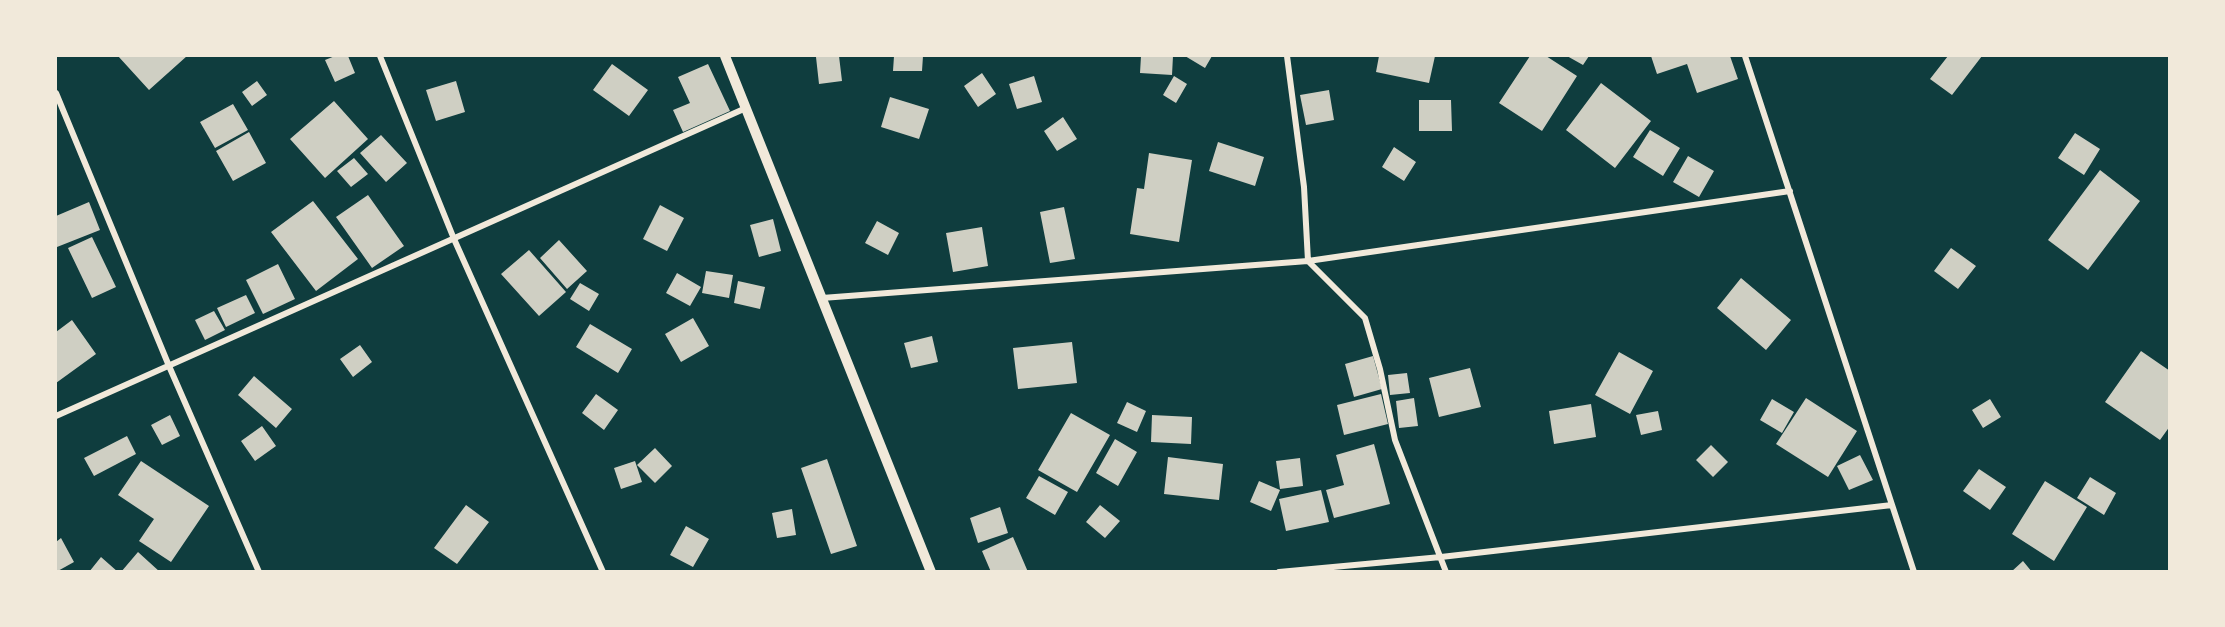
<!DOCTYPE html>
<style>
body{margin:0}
#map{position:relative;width:2225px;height:627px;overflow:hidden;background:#0f3d3e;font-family:Overpass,sans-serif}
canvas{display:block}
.frame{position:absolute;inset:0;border:57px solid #f1e9da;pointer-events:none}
</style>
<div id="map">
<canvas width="2225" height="627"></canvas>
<div class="frame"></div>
</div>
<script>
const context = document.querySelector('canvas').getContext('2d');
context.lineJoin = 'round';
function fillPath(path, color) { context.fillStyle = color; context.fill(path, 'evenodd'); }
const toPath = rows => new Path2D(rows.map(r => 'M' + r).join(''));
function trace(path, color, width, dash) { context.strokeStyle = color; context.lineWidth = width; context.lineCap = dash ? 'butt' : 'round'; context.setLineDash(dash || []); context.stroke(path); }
fillPath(toPath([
 [118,56,187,56,149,90],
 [335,56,348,56,355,73,335,82,325,60],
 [839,56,842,81,819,84,816,57],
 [894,56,923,56,922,71,893,71],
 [1141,56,1173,56,1172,75,1140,73],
 [1185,56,1212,56,1205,68],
 [1379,56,1435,56,1429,83,1376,72],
 [1530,56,1546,56,1577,76,1542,131,1499,103],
 [1567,56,1589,56,1583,65],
 [1651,56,1730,56,1738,79,1697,93,1687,64,1657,74],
 [1948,56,1982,56,1952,95,1930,79],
 [612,64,648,90,629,116,593,90],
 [708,64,730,111,683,132,673,110,690,103,678,77],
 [982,73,996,94,978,107,964,86],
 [1034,76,1042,102,1017,109,1009,84],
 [1174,76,1187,84,1176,103,1163,95],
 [257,81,267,95,252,106,242,92],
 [456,81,465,112,436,121,426,90],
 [1601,83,1651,121,1615,168,1566,130],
 [1329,90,1334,120,1306,125,1300,95],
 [890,97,929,109,919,139,881,127],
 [1419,100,1451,100,1452,131,1419,131],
 [334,101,368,139,325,178,290,139],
 [233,104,248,130,215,148,200,122],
 [1063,117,1077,139,1057,151,1044,131],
 [1650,130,1680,148,1663,176,1633,157],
 [249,132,266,163,233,181,216,151],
 [2075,133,2100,149,2084,175,2058,158],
 [381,135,407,163,386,182,360,153],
 [1218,142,1264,157,1255,186,1209,171],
 [1394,147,1416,162,1404,181,1382,167],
 [1149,153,1192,160,1179,242,1130,234,1137,188,1144,189],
 [1688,156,1714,171,1699,197,1673,182],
 [354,158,368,174,351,187,337,171],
 [2100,170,2140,201,2088,270,2048,240],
 [368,195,404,246,372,268,336,217],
 [313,201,358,259,316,291,271,232],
 [89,202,100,230,57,247,56,243,56,216],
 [660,205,684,218,667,251,643,239],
 [1064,207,1075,259,1050,263,1040,212],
 [773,219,781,251,759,257,750,225],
 [877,221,899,233,888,255,865,243],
 [982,227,988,266,953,272,946,233],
 [92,237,116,287,92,298,68,248],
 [559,240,587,271,567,289,540,258],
 [1951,248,1976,266,1958,289,1934,271],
 [529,250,566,292,539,316,501,274],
 [278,264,295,299,263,314,246,280],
 [706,271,733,275,729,298,702,293],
 [677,273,701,287,690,306,666,293],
 [1741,278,1791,320,1766,350,1717,308],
 [738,281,765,287,760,309,734,303],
 [580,283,599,294,589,311,570,299],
 [246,295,255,313,226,327,217,308],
 [214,311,225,330,205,340,195,320],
 [693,318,709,346,681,362,665,334],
 [72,320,96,354,56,383,56,332],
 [590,324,632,349,618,373,576,347],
 [932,336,938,362,911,368,904,343],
 [1072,342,1077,383,1018,389,1013,348],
 [360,345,372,362,353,377,340,359],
 [2141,351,2170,371,2170,426,2160,440,2105,402],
 [1619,352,1653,371,1630,414,1595,395],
 [1373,356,1382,389,1354,397,1345,364],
 [1470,368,1481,407,1439,417,1429,378],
 [1407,373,1410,393,1390,395,1388,375],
 [254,376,292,409,276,428,238,395],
 [596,394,618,410,604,430,582,413],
 [1381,394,1388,424,1344,435,1337,405],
 [1414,398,1418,426,1399,428,1396,401],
 [1806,398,1857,431,1828,477,1776,444],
 [1772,399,1794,412,1782,433,1760,420],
 [1990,399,2001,417,1983,428,1972,410],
 [1127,402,1146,411,1137,432,1117,423],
 [1591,404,1596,437,1554,444,1549,411],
 [1658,411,1662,430,1641,435,1636,415],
 [1071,413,1110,435,1077,492,1038,470],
 [170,415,180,436,162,445,151,425],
 [1152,415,1192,417,1191,444,1151,442],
 [262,426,276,446,255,461,241,441],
 [127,436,136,454,94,476,84,458],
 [1115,439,1137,452,1118,486,1096,473],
 [1374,444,1390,504,1334,518,1326,490,1344,485,1336,455],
 [1711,445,1728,462,1713,477,1696,460],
 [655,448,672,466,655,483,637,465],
 [1860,455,1873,480,1849,490,1837,466],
 [1168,457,1223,464,1219,500,1164,494],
 [1300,458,1303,486,1280,489,1276,461],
 [827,459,857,546,831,554,801,468],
 [141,461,209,506,171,562,139,541,154,519,118,495],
 [635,461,642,482,621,489,614,468],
 [1979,469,2006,487,1990,510,1963,491],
 [1039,476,1068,492,1055,515,1026,498],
 [2090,477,2116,493,2104,515,2077,498],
 [1259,481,1280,490,1271,511,1250,502],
 [2045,481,2087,507,2054,561,2012,534],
 [1321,490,1329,522,1286,531,1279,499],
 [466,505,489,522,457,564,434,548],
 [1100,505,1120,521,1105,538,1086,522],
 [1000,507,1008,533,978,543,970,518],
 [792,509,796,535,777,538,772,513],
 [686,526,709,539,693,567,670,555],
 [1013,537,1028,572,991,572,982,551],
 [61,538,74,562,56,572,56,542],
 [138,552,160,572,121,572],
 [101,557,118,572,89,572],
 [2023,561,2032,572,2011,572]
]), '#cfcfc3');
trace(toPath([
 [380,56,454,239,603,572],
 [1287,56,1304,187,1308,261,1365,318,1380,369,1395,440,1446,572],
 [1745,56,1914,572],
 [56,93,169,366,259,572],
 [822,298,1308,261,1790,191],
 [56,416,746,108],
 [1279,572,1441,557,1892,505]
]), '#f1e9da', 6);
trace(toPath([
 [725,56,931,572]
]), '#f1e9da', 10);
</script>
